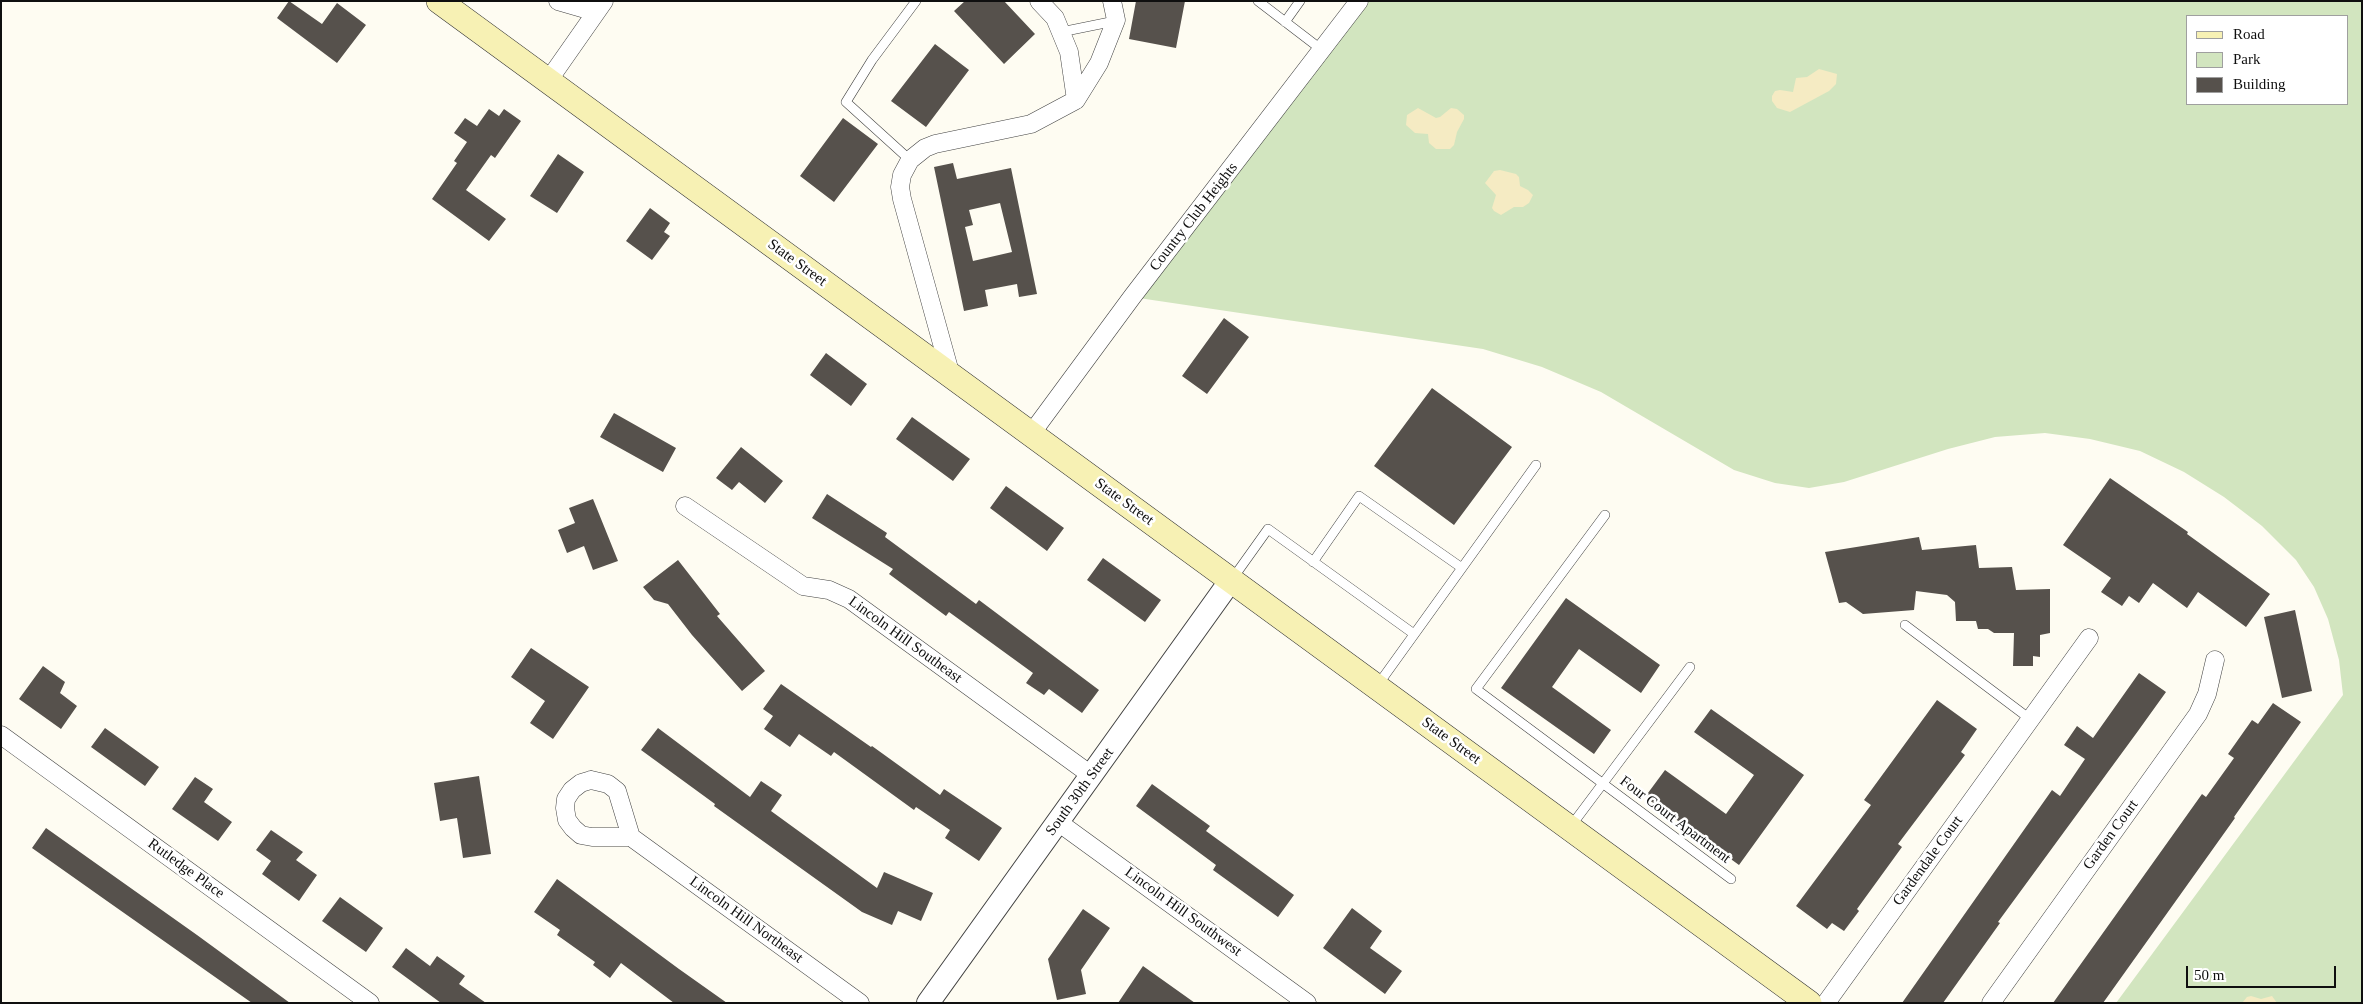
<!DOCTYPE html>
<style>
body{margin:0}
#map{position:relative;width:2363px;height:1004px;overflow:hidden;background:#fefcf2;font-family:Georgia,serif}
canvas{display:block}
.frame{position:absolute;inset:0;border:2px solid #0f0f0f;pointer-events:none}
.legend{position:absolute;left:2186px;top:15px;width:162px;height:90px;box-sizing:border-box;background:#fff;border:1px solid #9f9f9f;margin:0;padding:6px 9px;list-style:none;font-size:15px;color:#0f0f0f}
.legend li{display:flex;align-items:center;gap:10px;height:25px}
.legend b{width:25px;border:1px solid #9f9f9f}
.scale{position:absolute;left:2186px;top:966px;width:150px;height:22px;box-sizing:border-box;border:2px solid #0f0f0f;border-top:0;padding-left:6px;font-size:15px;line-height:18px;white-space:nowrap;color:#0f0f0f;-webkit-text-stroke:4px #fff;paint-order:stroke}
</style>
<div id="map">
<canvas width="2363" height="1004"></canvas>
<div class="frame"></div>
<ul class="legend">
<li><b style="height:6px;background:#f7f1b4"></b>Road</li>
<li><b style="height:14px;background:#d2e5bf"></b>Park</li>
<li><b style="height:14px;background:#56514c"></b>Building</li>
</ul>
<div class="scale">50 m</div>
</div>
<script>
const context = document.querySelector('canvas').getContext('2d');
context.lineJoin = 'round';
function fillPath(path, color) { context.fillStyle = color; context.fill(path, 'evenodd'); }
const toPath = rows => new Path2D(rows.map(r => 'M' + r).join(''));
function trace(path, color, width, dash) { context.strokeStyle = color; context.lineWidth = width; context.lineCap = dash ? 'butt' : 'round'; context.setLineDash(dash || []); context.stroke(path); }
function drawText(font, color, halo, rows, align = 'center') {
  context.font = font + ' Georgia,serif'; context.lineWidth = 5; context.setLineDash([]); context.textBaseline = 'middle'; context.strokeStyle = halo; context.fillStyle = color; for (const [text, x, y, turn = 0] of rows) {
    context.save(); context.translate(x, y); context.rotate((+turn || 0) * Math.PI / 180); context.textAlign = isNaN(turn) ? turn : align; if (halo) context.strokeText(text, 0, 0); context.fillText(text, 0, 0); context.restore();
  }
}
fillPath(toPath([
 [1359,1,2362,1,2362,1003,2116,1003,2343,695,2339,660,2328,619,2314,587,2296,560,2262,526,2224,497,2184,472,2140,451,2090,439,2045,433,1995,437,1948,449,1844,482,1809,488,1775,483,1734,470,1601,392,1542,367,1483,349,1132,297],
 [2187,16,2347,16,2347,104,2187,104]
]), '#d2e5bf');
fillPath(toPath([
 [1819,69,1837,74,1836,84,1829,91,1790,112,1777,108,1772,101,1772,96,1775,91,1780,90,1793,92,1796,78,1807,77],
 [1418,108,1436,118,1440,117,1451,108,1457,109,1464,115,1464,119,1457,132,1454,145,1450,149,1436,149,1429,143,1428,134,1415,133,1406,125,1407,115],
 [1500,170,1516,174,1519,177,1520,186,1528,190,1533,195,1529,203,1523,207,1514,207,1501,215,1494,211,1492,208,1496,195,1485,183,1494,171],
 [2251,996,2261,999,2272,996,2277,1003,2242,1003,2247,997]
]), '#f5ebc3');
fillPath(toPath([
 [289,1,322,24,337,3,366,25,337,63,277,18],
 [965,1,1004,1,1035,34,1004,64,954,11],
 [1136,1,1185,1,1176,48,1129,39],
 [935,44,969,70,926,127,891,101],
 [489,109,499,116,504,109,521,121,495,158,491,155,466,190,506,219,489,241,432,199,457,163,454,161,467,142,454,133,465,118,477,126],
 [843,118,878,144,834,202,800,176],
 [558,154,584,172,557,213,530,196],
 [953,163,957,179,1011,168,1037,294,1019,297,1017,284,985,290,988,306,964,311,934,167],
 [1000,203,1012,252,973,261,965,227,973,225,969,210],
 [650,208,670,223,664,232,670,236,652,260,626,241],
 [1224,318,1249,337,1207,394,1182,376],
 [826,353,867,384,851,406,810,375],
 [1432,388,1512,447,1454,525,1374,466],
 [614,413,676,448,663,472,600,437],
 [912,417,970,459,953,481,896,439],
 [741,447,783,481,765,503,739,482,732,490,716,478],
 [2110,478,2188,532,2187,534,2270,594,2246,627,2198,592,2187,608,2153,583,2139,603,2129,596,2122,606,2101,592,2111,578,2063,545],
 [1006,486,1064,528,1047,551,990,508],
 [827,494,887,533,885,537,976,604,979,600,1099,690,1082,713,1049,689,1044,695,1026,683,1033,673,949,612,946,616,889,574,893,569,812,518],
 [593,499,618,561,593,570,584,546,567,553,558,530,575,523,569,508],
 [1919,537,1922,550,1976,545,1979,568,2012,567,2016,590,2050,589,2050,633,2040,635,2040,657,2033,656,2033,666,2013,666,2014,633,1994,633,1988,629,1978,629,1976,621,1956,621,1955,602,1947,595,1916,591,1914,610,1863,614,1846,602,1839,603,1825,552],
 [1103,558,1161,600,1145,622,1087,580],
 [678,560,720,614,717,616,765,671,742,691,692,635,668,604,654,600,643,587],
 [1566,598,1660,665,1641,693,1579,649,1552,687,1611,730,1594,754,1501,688],
 [2295,610,2312,691,2282,698,2264,617],
 [531,648,589,687,553,739,530,723,545,701,511,677],
 [43,666,65,682,60,693,77,706,61,729,19,699],
 [2139,673,2166,692,2138,731,1998,922,2000,923,1943,1003,1902,1003,2052,790,2060,796,2085,759,2064,745,2077,726,2093,738],
 [781,684,871,747,872,746,940,795,944,789,1002,828,979,861,945,838,950,830,916,807,914,810,834,752,831,756,799,734,790,747,764,729,773,716,763,709],
 [1937,700,1977,729,1961,752,1965,755,1898,844,1902,847,1857,909,1859,911,1844,931,1832,923,1827,929,1796,906,1871,805,1864,800],
 [2273,703,2301,722,2234,817,2235,818,2103,1003,2053,1003,2202,794,2206,797,2234,758,2228,754,2252,720,2258,724],
 [1711,709,1804,775,1739,865,1645,797,1665,770,1726,814,1754,775,1694,732],
 [105,728,159,767,145,786,91,747],
 [658,728,750,797,761,781,782,795,771,811,877,888,884,872,933,893,921,921,898,911,892,925,862,912,714,806,715,804,641,750],
 [479,776,491,854,463,858,457,818,440,821,434,783],
 [195,777,213,789,204,802,232,822,218,841,172,809],
 [1152,784,1210,826,1206,831,1294,895,1278,917,1213,870,1216,865,1136,806],
 [46,828,197,935,290,1003,252,1003,107,901,32,848],
 [271,830,303,852,296,860,317,875,299,901,262,874,271,861,256,850],
 [557,879,679,969,727,1003,674,1003,621,963,610,978,593,965,595,962,557,935,560,930,534,912],
 [340,897,383,928,366,952,322,921],
 [1352,908,1382,931,1370,948,1402,971,1385,994,1323,948],
 [1083,909,1110,928,1081,970,1086,994,1057,1000,1048,959],
 [406,948,430,966,437,956,465,976,459,984,486,1003,441,1003,392,967],
 [1143,966,1195,1003,1118,1003]
]), '#56514c');
const service = toPath([
 [1258,1,1322,50],
 [1285,22,1300,1],
 [1061,32,1115,21],
 [910,160,846,102,872,60,916,1],
 [1605,515,1476,689,1731,879],
 [1313,562,1359,496,1462,568],
 [1233,578,1268,529,1414,634],
 [1905,625,2030,719],
 [1377,686,1536,465],
 [1571,826,1690,667]
]);
const minor = toPath([
 [558,1,596,12],
 [1039,1,1055,18,1069,52,1076,100],
 [548,81,604,1],
 [951,376,902,199,900,187,902,175,910,160,925,148,935,144,1031,124,1076,100,1099,63,1116,20,1112,1],
 [1031,434,1132,297,1359,1],
 [685,506,803,586,829,590,849,599,1091,775],
 [1,735,370,1003],
 [591,780,608,784,617,791,631,837,592,837,581,835,573,828,567,820,565,808,566,799,572,790,581,783,591,780],
 [1058,822,1307,1003],
 [631,837,860,1003],
 [1826,1003,2089,638],
 [1991,1003,2198,714,2207,694,2215,660]
]);
const tertiary = toPath([
 [928,1003,1231,580]
]);
const secondary = toPath([
 [439,1,1809,1003]
]);
trace(service, '#424242', 10);
trace(minor, '#424242', 19);
trace(tertiary, '#424242', 24);
trace(secondary, '#313131', 26);
trace(service, '#fff', 9);
trace(minor, '#fff', 18);
trace(tertiary, '#fff', 22);
trace(secondary, '#f7f1b4', 25);
drawText('15px', '#0f0f0f', '#fff', [
 ["Country Club Heights",1194,217,-52],
 ["State Street",797,263,36],
 ["State Street",1124,502,36],
 ["Lincoln Hill Southeast",905,640,36],
 ["State Street",1451,741,36],
 ["South 30th Street",1080,792,-54],
 ["Four Court Apartment",1675,820,37],
 ["Garden Court",2111,835,-54],
 ["Gardendale Court",1928,861,-54],
 ["Rutledge Place",186,869,36],
 ["Lincoln Hill Southwest",1183,912,36],
 ["Lincoln Hill Northeast",746,920,36]
]);
</script>
